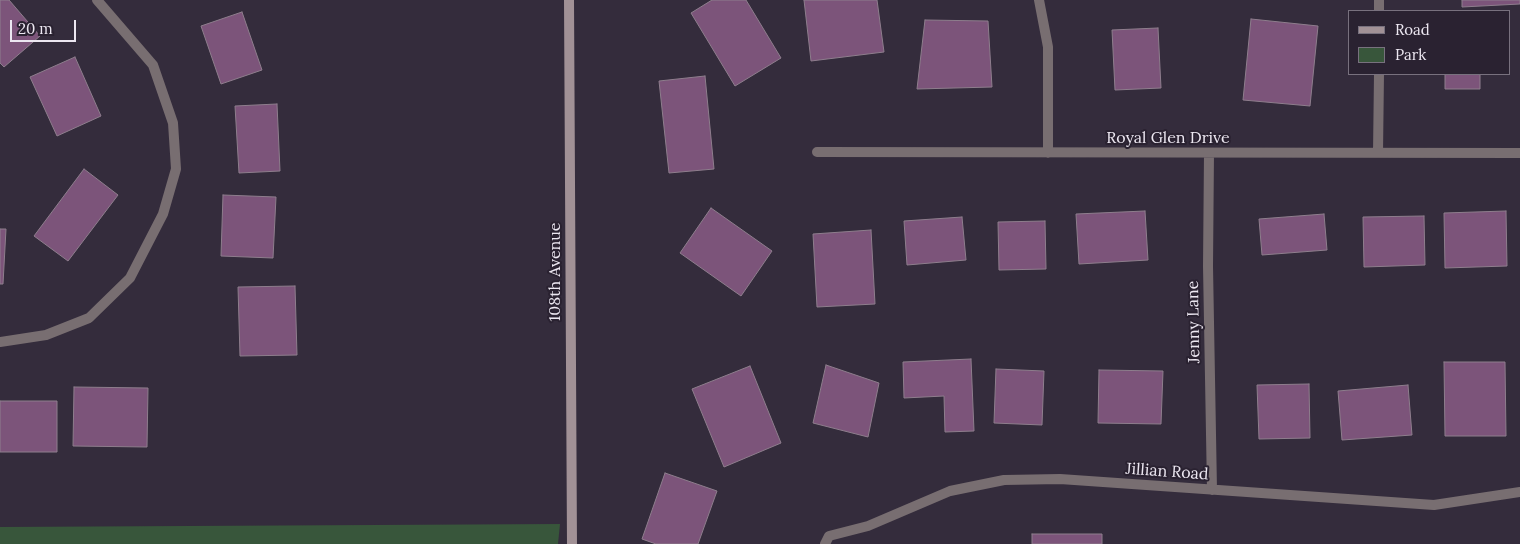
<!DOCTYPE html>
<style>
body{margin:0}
#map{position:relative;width:1520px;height:544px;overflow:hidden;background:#342c3c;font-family:Lora,serif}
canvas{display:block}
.legend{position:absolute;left:1348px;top:10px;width:162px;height:65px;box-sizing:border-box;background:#2a2231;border:1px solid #78717e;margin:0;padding:6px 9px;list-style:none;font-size:15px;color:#ece7f1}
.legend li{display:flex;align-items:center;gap:10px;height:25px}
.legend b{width:25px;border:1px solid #78717e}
.scale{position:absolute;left:10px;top:20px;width:66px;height:22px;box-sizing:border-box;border:2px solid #ece7f1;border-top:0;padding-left:6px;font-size:15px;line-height:18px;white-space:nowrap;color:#ece7f1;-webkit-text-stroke:4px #2a2231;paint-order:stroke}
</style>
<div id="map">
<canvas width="1520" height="544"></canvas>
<ul class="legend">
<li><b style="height:6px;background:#a19196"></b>Road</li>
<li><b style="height:14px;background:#38563b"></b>Park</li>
</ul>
<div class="scale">20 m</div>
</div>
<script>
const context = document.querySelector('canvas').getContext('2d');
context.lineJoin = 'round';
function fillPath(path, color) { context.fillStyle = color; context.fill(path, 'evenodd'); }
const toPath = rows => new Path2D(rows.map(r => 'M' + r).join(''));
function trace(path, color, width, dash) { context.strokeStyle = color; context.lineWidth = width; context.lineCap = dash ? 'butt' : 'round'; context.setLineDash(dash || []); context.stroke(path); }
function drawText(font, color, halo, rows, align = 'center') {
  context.font = font + ' Lora,serif'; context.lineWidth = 4; context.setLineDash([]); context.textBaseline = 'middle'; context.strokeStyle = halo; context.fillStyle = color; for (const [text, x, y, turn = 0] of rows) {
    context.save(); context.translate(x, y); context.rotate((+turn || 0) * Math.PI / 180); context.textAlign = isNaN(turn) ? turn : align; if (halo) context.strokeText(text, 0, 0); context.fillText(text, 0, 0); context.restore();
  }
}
fillPath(toPath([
 [560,524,558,544,0,544,0,527]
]), '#38563b');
const building = toPath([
 [0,0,9,0,40,36,4,67,0,63,0,0],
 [712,0,746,0,781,58,735,86,691,13,712,0],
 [804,0,877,0,884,52,811,61,804,0],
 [1462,0,1520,0,1520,4,1462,7,1462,0],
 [242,12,262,70,221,84,201,26,242,12],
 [1251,19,1318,26,1310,106,1243,100,1251,19],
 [925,20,988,21,992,87,917,89,925,20],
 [1158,28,1161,88,1115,90,1112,30,1158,28],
 [75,57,101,116,57,136,30,77,75,57],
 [1445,74,1480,74,1480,89,1445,89,1445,74],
 [705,76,714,169,669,173,659,81,705,76],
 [277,104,280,171,239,173,235,106,277,104],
 [84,169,118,195,68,261,34,236,84,169],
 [223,195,276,197,273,258,221,256,223,195],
 [711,208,772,251,741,296,680,253,711,208],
 [1145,211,1148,260,1079,264,1076,214,1145,211],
 [1506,211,1507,266,1445,268,1444,213,1506,211],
 [1324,214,1327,250,1262,255,1259,219,1324,214],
 [1424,216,1425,265,1364,267,1363,217,1424,216],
 [962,217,966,260,907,265,904,221,962,217],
 [1045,221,1046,269,999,270,998,222,1045,221],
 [0,229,6,229,3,284,0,284,0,229],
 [871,230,875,304,817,307,813,234,871,230],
 [295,286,297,355,240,356,238,287,295,286],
 [971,359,974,431,945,432,944,396,904,398,903,362,971,359],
 [1444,362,1505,362,1506,436,1445,436,1444,362],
 [826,365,879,383,868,437,813,423,826,365],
 [750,366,781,443,724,467,692,389,750,366],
 [996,369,1044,371,1042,425,994,423,996,369],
 [1099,370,1163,371,1161,424,1098,423,1099,370],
 [1309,384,1310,438,1259,439,1257,385,1309,384],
 [1408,385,1412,435,1342,440,1338,391,1408,385],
 [74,387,148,388,147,447,73,446,74,387],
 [0,401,57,401,57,452,0,452,0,401],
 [665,473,717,491,698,544,656,544,642,539,665,473],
 [1032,534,1102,534,1102,544,1032,544,1032,534]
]);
fillPath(building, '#7c547a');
trace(building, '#8e7e8d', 1);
trace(toPath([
 [1039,0,1048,47,1048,153],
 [1379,11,1379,0],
 [817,152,1520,153],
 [1209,153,1208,266,1212,490],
 [1378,153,1379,74],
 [0,342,46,335,89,318,130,278,163,214,176,169,173,123,153,65,97,0],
 [825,544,829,536,868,526,950,491,1004,480,1060,479,1434,505,1520,492]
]), '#786e71', 10);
trace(toPath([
 [569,0,572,544]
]), '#a19196', 10);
drawText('16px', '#ece7f1', '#2a2231', [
 ["Royal Glen Drive",1168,138],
 ["108th Avenue",555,272,-90],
 ["Jenny Lane",1194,322,-91],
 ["Jillian Road",1167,472,4]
]);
</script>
